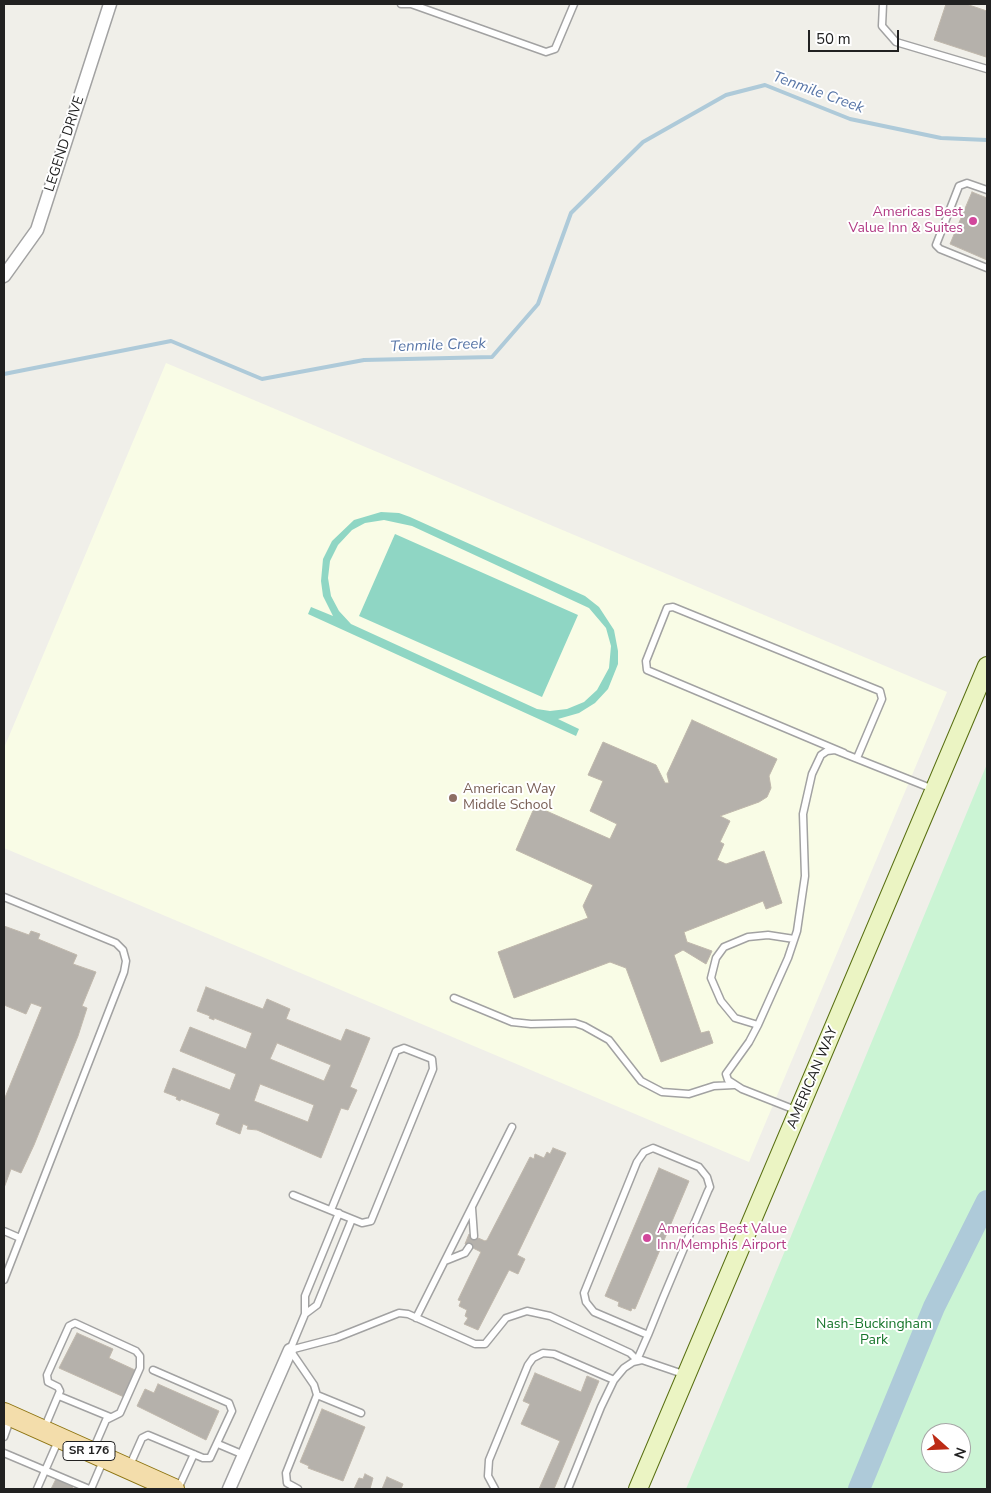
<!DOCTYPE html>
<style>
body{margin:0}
#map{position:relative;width:991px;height:1493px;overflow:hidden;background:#f0efe9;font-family:"Nunito Sans",sans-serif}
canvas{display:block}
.frame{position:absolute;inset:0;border:5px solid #212121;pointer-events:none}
.north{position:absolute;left:921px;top:1423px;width:50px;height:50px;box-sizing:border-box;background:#fff;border:1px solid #a6a6a6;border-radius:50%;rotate:110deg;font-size:14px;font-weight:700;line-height:20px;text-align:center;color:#212121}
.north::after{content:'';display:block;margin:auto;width:18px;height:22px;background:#bc2b16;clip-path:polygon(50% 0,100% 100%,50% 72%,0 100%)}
.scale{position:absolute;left:808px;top:30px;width:91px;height:22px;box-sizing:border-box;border:2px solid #212121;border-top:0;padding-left:6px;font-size:15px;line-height:18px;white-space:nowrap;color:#212121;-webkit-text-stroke:4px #fff;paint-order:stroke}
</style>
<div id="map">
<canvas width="991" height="1493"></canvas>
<div class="frame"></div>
<div class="north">N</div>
<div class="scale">50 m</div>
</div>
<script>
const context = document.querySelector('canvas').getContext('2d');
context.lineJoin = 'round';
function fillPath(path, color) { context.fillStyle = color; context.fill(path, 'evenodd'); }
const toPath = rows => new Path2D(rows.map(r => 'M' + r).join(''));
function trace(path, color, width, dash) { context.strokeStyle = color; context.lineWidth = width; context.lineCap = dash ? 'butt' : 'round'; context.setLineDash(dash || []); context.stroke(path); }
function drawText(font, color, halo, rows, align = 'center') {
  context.font = font + ' "Nunito Sans",sans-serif'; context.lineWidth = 4; context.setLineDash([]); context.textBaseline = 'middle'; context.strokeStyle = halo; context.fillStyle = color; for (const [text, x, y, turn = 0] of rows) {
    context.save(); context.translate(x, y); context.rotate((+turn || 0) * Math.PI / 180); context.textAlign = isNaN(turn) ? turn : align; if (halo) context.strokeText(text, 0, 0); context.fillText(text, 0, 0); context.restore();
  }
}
fillPath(toPath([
 [166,363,947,692,749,1162,4,848,4,748]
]), '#f9fce6');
fillPath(toPath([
 [987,764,987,1489,686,1489],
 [931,1433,961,1433,961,1463,931,1463]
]), '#cbf4d4');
fillPath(toPath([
 [381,512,399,513,410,517,585,596,599,607,614,630,618,651,618,664,608,689,595,703,579,713,558,719,579,729,576,736,308,614,311,607,333,616,323,596,321,581,323,559,332,541,354,520],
 [384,520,412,526,589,608,606,628,611,646,609,668,597,690,584,702,567,709,550,711,537,709,351,624,339,611,331,596,328,578,330,561,338,545,352,530,365,523],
 [395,534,578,615,542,697,359,616]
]), '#8fd6c4');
trace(toPath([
 [4,374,171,341,262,379,364,360,492,357,538,304,571,213,643,142,726,95,765,85,850,119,941,138,987,140]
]), '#aecad9', 4);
trace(toPath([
 [859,1489,934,1307,987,1201]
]), '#aecad9', 22);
const building = toPath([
 [946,4,966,4,987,11,986,57,934,40,946,4],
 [972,192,987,198,987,260,950,244,972,192],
 [692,720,777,759,769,776,771,788,767,797,759,802,720,816,730,821,720,842,724,844,717,860,726,864,764,851,782,903,766,909,763,901,684,932,687,942,712,951,706,964,683,950,674,955,701,1033,709,1031,713,1043,661,1062,626,968,610,962,514,998,498,952,588,918,583,906,593,885,516,850,535,806,610,839,617,824,590,811,603,781,588,775,603,742,656,765,665,783,669,783,667,774,692,720],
 [4,926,29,935,31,931,40,934,38,939,77,955,73,964,96,972,82,1006,87,1008,78,1036,34,1145,21,1173,11,1169,4,1188,4,1100,42,1007,31,1003,26,1014,4,1005,4,926],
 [206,987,263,1009,267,999,290,1009,286,1019,341,1041,346,1029,370,1038,350,1087,357,1090,348,1110,341,1108,321,1158,257,1130,247,1129,248,1126,243,1124,240,1134,216,1124,220,1114,181,1099,180,1101,176,1099,177,1097,164,1092,173,1068,230,1090,236,1074,180,1051,190,1027,246,1049,252,1033,214,1018,214,1020,209,1018,210,1016,197,1011,206,987],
 [277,1043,331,1065,324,1081,270,1059,277,1043],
 [260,1084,314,1105,308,1122,254,1101,260,1084],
 [553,1148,566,1153,517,1255,525,1259,518,1274,509,1270,478,1330,464,1324,468,1318,465,1316,467,1310,459,1306,461,1301,458,1300,481,1252,465,1244,469,1234,485,1241,487,1240,530,1157,534,1159,535,1154,544,1158,547,1152,550,1154,553,1148],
 [659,1168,689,1181,635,1309,632,1308,631,1311,618,1306,619,1302,605,1296,659,1168],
 [77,1333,113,1349,109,1358,135,1370,124,1397,59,1368,77,1333],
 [535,1373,581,1392,587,1376,599,1381,554,1489,539,1489,560,1441,521,1424,530,1404,523,1401,535,1373],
 [158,1384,219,1411,206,1440,137,1406,145,1389,154,1393,158,1384],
 [322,1409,365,1427,343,1481,308,1468,309,1466,300,1462,322,1409],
 [365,1474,373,1478,370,1489,354,1489,359,1478,363,1479,365,1474],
 [387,1477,403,1484,401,1489,382,1489,387,1477],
 [56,1479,73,1486,72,1489,51,1489,56,1479]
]);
fillPath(building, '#b5b1ab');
trace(building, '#c0b8ac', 1);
const lane = toPath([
 [401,4,411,4],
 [411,4,546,52,555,49,574,4],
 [883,4,882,26,896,42,987,69],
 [987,190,967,183,959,186,936,245,940,249,987,268],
 [844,753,647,670,646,661,667,608,673,607,880,691,882,699,857,758],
 [4,897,116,943,123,950,126,961,124,972,4,1280],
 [454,998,512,1022,531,1024,575,1023,584,1026,609,1040,641,1081,662,1092,689,1094,714,1086,734,1085],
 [758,1025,735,1018,721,1001,711,978,716,958,724,947,748,937,768,935,794,939],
 [798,1111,742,1089,728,1080,726,1074,749,1042,758,1025,788,958,797,931,805,876,803,814,812,774,821,755,827,751,835,750,933,789],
 [293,1195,352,1219,362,1223,371,1221,433,1069,432,1059,404,1048,396,1051,331,1210],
 [472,1208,474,1236],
 [4,1231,20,1238],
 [445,1261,465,1253,469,1247],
 [305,1314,317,1305,352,1219],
 [416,1318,512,1127],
 [290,1350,336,1338,399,1313,408,1314,475,1344,485,1344,506,1318,527,1311,550,1316,630,1353,637,1360],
 [290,1350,314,1385,317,1395,286,1473,287,1483,298,1489],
 [290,1350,305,1314,305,1296,339,1213],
 [637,1360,648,1335,663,1298,708,1191,710,1187,707,1177,699,1167,653,1148,644,1152,637,1162,584,1293,586,1302,594,1312,648,1335],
 [317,1395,361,1413],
 [59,1396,110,1417],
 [44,1429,60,1391,58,1387,48,1382,47,1375,69,1326,75,1323,136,1351,140,1356,140,1368,120,1413,106,1420,93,1450],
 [4,1437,10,1420],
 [218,1444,244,1455],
 [4,1453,89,1489],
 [130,1465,142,1438,148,1435,203,1458,210,1458,232,1411,229,1403,153,1370],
 [37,1489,58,1441],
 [91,1489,103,1461],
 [178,1489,194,1454],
 [495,1489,488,1476,489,1460,528,1365,533,1358,543,1353,554,1354,614,1380],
 [568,1489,601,1407,614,1380,624,1368,633,1362,642,1360,686,1375]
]);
const street = toPath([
 [4,276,37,230,110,4],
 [229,1489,290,1350]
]);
const secondary = toPath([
 [638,1489,987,666]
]);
const primary = toPath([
 [4,1413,174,1489]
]);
trace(lane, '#a2a2a2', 9);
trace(street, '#a2a2a2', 15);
trace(secondary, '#586f11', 20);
trace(primary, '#8d7410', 22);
trace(lane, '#fff', 6);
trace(street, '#fff', 12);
trace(secondary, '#ebf4c3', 18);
trace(primary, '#f3ddab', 20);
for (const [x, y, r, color] of [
 [973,221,5,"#d1479c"],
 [453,798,5,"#8d6e63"],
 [647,1238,5,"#d1479c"]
]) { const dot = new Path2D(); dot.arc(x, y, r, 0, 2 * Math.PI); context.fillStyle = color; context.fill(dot); trace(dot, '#fff', 2); }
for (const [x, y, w] of [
 [89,1451,52]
]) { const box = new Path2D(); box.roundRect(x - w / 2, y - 9.5, w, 19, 4); context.fillStyle = '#fff'; context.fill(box); trace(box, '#212121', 1); }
drawText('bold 12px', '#212121', null, [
 ["SR 176",89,1451]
]);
drawText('14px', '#212121', '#fff', [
 ["LEGEND DRIVE",65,144,-72],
 ["AMERICAN WAY",813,1078,-67]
]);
drawText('14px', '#b23c85', '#fff', [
 ["Americas Best",963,213],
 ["Value Inn & Suites",963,229],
 ["Americas Best Value",657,1230,"left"],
 ["Inn/Memphis Airport",657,1246,"left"]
], 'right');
drawText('14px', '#785e54', '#fff', [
 ["American Way",463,790],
 ["Middle School",463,806]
], 'left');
drawText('14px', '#18762c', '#fff', [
 ["Nash-Buckingham",874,1325],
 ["Park",874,1341]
]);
drawText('italic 15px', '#5775a7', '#fff', [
 ["Tenmile Creek",818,93,20],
 ["Tenmile Creek",438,346,-2]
]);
</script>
